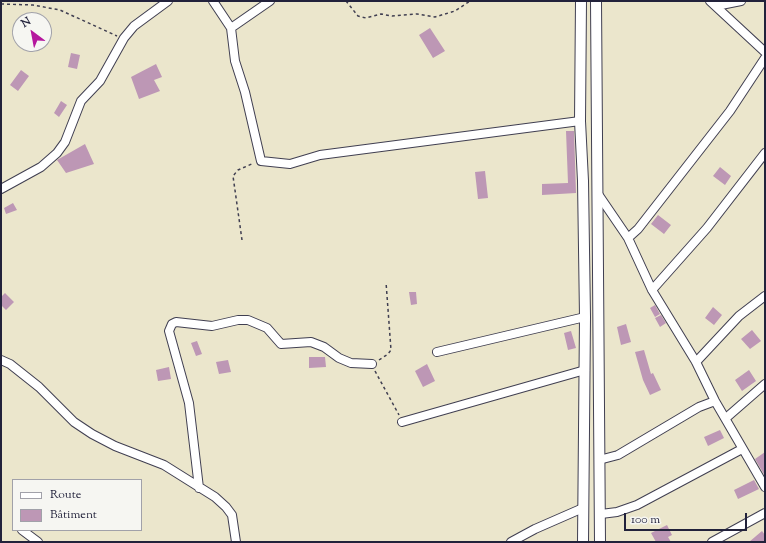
<!DOCTYPE html>
<meta charset="utf-8">
<style>
body{margin:0}
#map{position:relative;width:766px;height:543px;overflow:hidden;background:#ebe6cc;font-family:"Sorts Mill Goudy",serif}
canvas{display:block}
.frame{position:absolute;inset:0;border:2px solid #22223b;pointer-events:none}
.legend{position:absolute;left:12px;top:479px;width:130px;height:52px;box-sizing:border-box;background:#f6f6f2;border:1px solid #a1a1a9;margin:0;padding:5px 7px;list-style:none;font-size:12px;color:#22223b}
.legend li{display:flex;align-items:center;gap:8px;height:20px}
.legend b{width:20px;border:1px solid #a1a1a9}
.north{position:absolute;left:12px;top:12px;width:40px;height:40px;box-sizing:border-box;background:#f6f6f2;border:1px solid #a1a1a9;border-radius:50%;rotate:328deg;font-size:11px;font-weight:700;line-height:16px;text-align:center;color:#22223b}
.north::after{content:'';display:block;margin:auto;width:14px;height:18px;background:#b5179e;clip-path:polygon(50% 0,100% 100%,50% 72%,0 100%)}
.scale{position:absolute;left:624px;top:513px;width:123px;height:18px;box-sizing:border-box;border:2px solid #22223b;border-top:0;padding-left:5px;font-size:12px;line-height:14px;white-space:nowrap;color:#22223b;-webkit-text-stroke:3px #f6f6f2;paint-order:stroke}
</style>
<div id="map">
<canvas width="766" height="543"></canvas>
<div class="frame"></div>
<ul class="legend">
<li><b style="height:5px;background:#fff"></b>Route</li>
<li><b style="height:11px;background:#bd97b5"></b>Bâtiment</li>
</ul>
<div class="north">N</div>
<div class="scale">100 m</div>
</div>
<script>
const context = document.querySelector('canvas').getContext('2d');
context.lineJoin = 'round';
function fillPath(path, color) { context.fillStyle = color; context.fill(path, 'evenodd'); }
const toPath = rows => new Path2D(rows.map(r => 'M' + r).join(''));
function trace(path, color, width, dash) { context.strokeStyle = color; context.lineWidth = width; context.lineCap = dash ? 'butt' : 'round'; context.setLineDash(dash || []); context.stroke(path); }
fillPath(toPath([
 [430,28,445,51,433,58,419,35],
 [71,53,80,55,77,69,68,67],
 [156,64,162,77,154,80,160,91,139,99,131,77],
 [21,70,29,76,18,91,10,85],
 [61,101,67,105,59,117,54,113],
 [566,131,574,131,576,193,542,195,542,184,568,183],
 [85,144,94,164,66,173,57,160],
 [720,167,731,176,725,185,713,176],
 [485,171,488,198,478,199,475,172],
 [13,203,17,210,6,214,4,208],
 [658,215,671,225,664,234,651,224],
 [409,292,416,292,417,304,411,305],
 [5,293,14,302,6,310,1,305,1,297],
 [655,305,660,314,655,317,650,308],
 [713,307,722,315,714,325,705,318],
 [661,315,666,323,660,327,655,318],
 [626,324,631,342,621,345,617,327],
 [752,330,761,341,750,349,741,339],
 [571,331,576,348,568,350,564,333],
 [197,341,202,354,196,356,191,343],
 [644,350,651,374,653,373,661,390,650,395,643,380,635,352],
 [309,357,325,357,326,367,309,368],
 [228,360,231,372,219,374,216,362],
 [427,364,435,381,423,387,415,371],
 [169,367,171,379,158,381,156,370],
 [749,370,756,381,742,391,735,380],
 [720,430,724,438,708,446,704,437],
 [765,452,765,476,755,459],
 [754,480,759,489,738,499,734,490],
 [667,525,672,535,668,537,671,542,656,542,651,533],
 [762,531,765,535,765,542,749,542]
]), '#bd97b5');
const minor = toPath([
 [213,1,231,28,235,61,245,92,261,161,290,164,320,155,580,121],
 [710,1,765,52],
 [716,6,741,1],
 [231,28,270,1],
 [1,189,41,167,57,153,65,142,81,101,100,81,124,38,134,26,168,1],
 [598,194,628,238,652,290,696,362,715,401,765,487],
 [628,238,638,229,730,111,765,58],
 [652,290,707,228,765,153],
 [437,352,585,317],
 [1,360,10,364,39,387,74,422,92,434,115,446,164,465,215,497,226,507,232,515,236,542],
 [696,362,739,316,765,296],
 [726,418,765,384],
 [402,422,585,370],
 [599,460,618,455,699,407,715,401],
 [199,488,189,403,169,331,172,324,176,322,212,326,238,320,248,320,267,328,281,344,311,342,324,347,339,358,351,363,372,364],
 [601,514,617,512,637,505,742,449],
 [22,530,38,542],
 [511,542,535,529,583,508],
 [712,542,765,513]
]);
const tertiary = toPath([
 [581,1,580,121,583,181,585,317,583,542],
 [596,1,600,542]
]);
trace(minor, '#403f51', 10);
trace(tertiary, '#403f51', 12);
trace(toPath([
 [346,1,358,16,366,18,381,14,392,16,417,14,435,17,455,11,470,1],
 [1,4,33,5,60,10,117,36],
 [242,240,233,176,238,170,254,163],
 [379,360,388,354,391,350,386,282],
 [375,371,399,415]
]), '#403f51', 1.5, [3, 3]);
trace(minor, '#fff', 8);
trace(tertiary, '#fff', 10);
</script>
